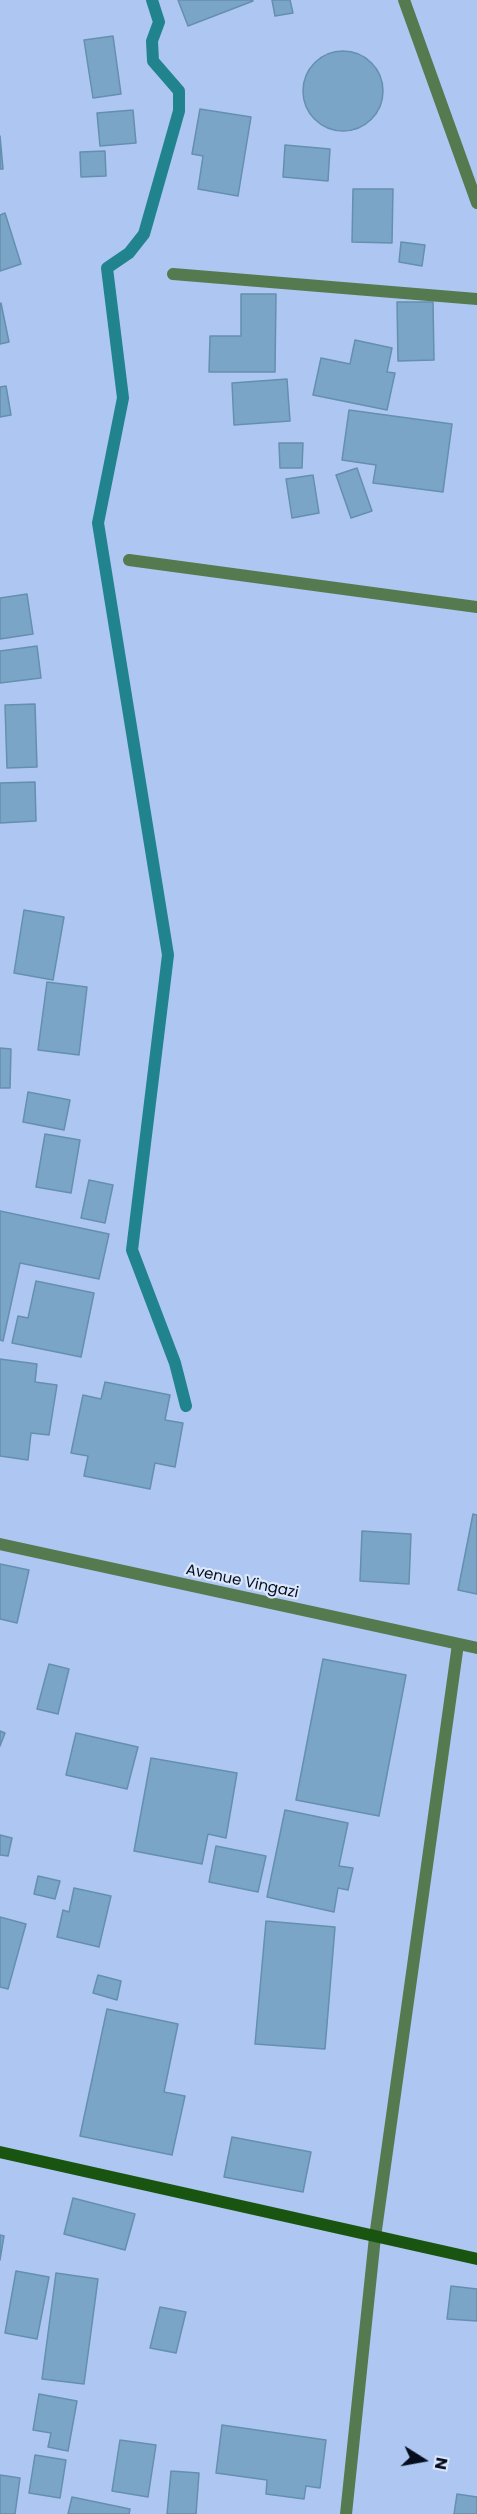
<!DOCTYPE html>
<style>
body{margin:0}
#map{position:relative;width:477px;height:2514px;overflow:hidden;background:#aec7f2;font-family:Poppins,sans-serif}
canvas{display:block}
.north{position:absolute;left:393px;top:2430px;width:60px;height:60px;-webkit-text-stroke:4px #dae7fd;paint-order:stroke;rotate:101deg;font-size:16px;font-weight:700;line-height:24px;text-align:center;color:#060e1d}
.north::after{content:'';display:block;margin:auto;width:21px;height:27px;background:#060e1d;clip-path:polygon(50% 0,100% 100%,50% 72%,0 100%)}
</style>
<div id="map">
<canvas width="477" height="2514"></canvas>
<div class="north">N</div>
</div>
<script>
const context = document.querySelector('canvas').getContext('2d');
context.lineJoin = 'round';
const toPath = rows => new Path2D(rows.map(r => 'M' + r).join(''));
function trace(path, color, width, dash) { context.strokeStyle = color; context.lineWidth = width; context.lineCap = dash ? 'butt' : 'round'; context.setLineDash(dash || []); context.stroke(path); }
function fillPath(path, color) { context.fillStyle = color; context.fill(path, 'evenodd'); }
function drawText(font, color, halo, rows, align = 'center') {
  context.font = font + ' Poppins,sans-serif'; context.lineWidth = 4.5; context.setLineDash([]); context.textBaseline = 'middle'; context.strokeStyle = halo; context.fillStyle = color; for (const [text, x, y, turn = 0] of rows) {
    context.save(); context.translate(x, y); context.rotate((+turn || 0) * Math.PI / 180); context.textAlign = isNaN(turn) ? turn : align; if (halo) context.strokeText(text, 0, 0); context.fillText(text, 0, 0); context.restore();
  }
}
trace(toPath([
 [152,0,159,22,152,41,153,61,179,91,179,111,144,234,129,253,107,268,123,398,98,523,168,955,132,1250,175,1363,186,1406]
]), '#21838e', 12);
const building = toPath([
 [178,0,252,0,253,1,188,26,178,0],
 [272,0,290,0,293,13,275,16,272,0],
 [113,36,121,94,93,98,84,40,113,36],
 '303 91a40 40 0 1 1 80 0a40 40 0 1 1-80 0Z',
 [200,109,251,117,238,196,198,189,203,156,192,154,200,109],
 [133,110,136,143,100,146,97,113,133,110],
 [0,136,3,169,0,169,0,136],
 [285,145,330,149,328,181,283,177,285,145],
 [105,151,106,176,81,177,80,152,105,151],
 [353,189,393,189,392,243,352,242,353,189],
 [5,213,21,264,0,271,0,215,5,213],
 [401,242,425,245,422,266,399,262,401,242],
 [241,294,276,294,275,372,209,372,210,336,241,336,241,294],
 [397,302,433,302,434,360,398,361,397,302],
 [1,303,9,342,0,344,0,304,1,303],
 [355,340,392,348,387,372,395,373,387,410,313,395,321,358,350,364,355,340],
 [287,379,290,421,234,425,232,383,287,379],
 [6,386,11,415,0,417,0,387,6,386],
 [349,410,452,424,443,492,373,483,376,465,342,460,349,410],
 [279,443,303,443,302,468,280,468,279,443],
 [357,468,372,511,351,518,336,475,357,468],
 [313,475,319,513,292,518,286,479,313,475],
 [27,594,33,634,0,639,0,598,27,594],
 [37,646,41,678,0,683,0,651,37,646],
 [35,704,37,767,7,768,5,705,35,704],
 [35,782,36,821,0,823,0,783,35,782],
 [24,910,64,917,53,980,14,973,24,910],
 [47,982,87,987,79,1055,38,1050,47,982],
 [0,1048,11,1049,10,1088,0,1088,0,1048],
 [28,1092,70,1100,64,1130,23,1122,28,1092],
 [45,1134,80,1140,71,1193,36,1187,45,1134],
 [89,1180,113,1185,105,1223,81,1218,89,1180],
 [0,1211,109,1234,99,1279,20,1263,3,1341,0,1340,0,1211],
 [36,1281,94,1293,81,1357,12,1343,18,1316,28,1318,36,1281],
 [0,1359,37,1364,35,1382,57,1385,49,1435,31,1433,28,1460,0,1456,0,1359],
 [105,1382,170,1395,165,1420,183,1423,175,1467,155,1463,150,1489,84,1476,88,1456,71,1453,83,1395,101,1399,105,1382],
 [473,1514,477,1515,477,1594,458,1590,473,1514],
 [362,1531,411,1534,409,1584,360,1581,362,1531],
 [0,1564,29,1570,17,1623,0,1619,0,1564],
 [323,1659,406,1675,379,1816,296,1800,323,1659],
 [49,1664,69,1669,58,1714,37,1709,49,1664],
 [0,1731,5,1733,0,1746,0,1731],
 [76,1733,138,1747,127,1789,66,1775,76,1733],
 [151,1758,237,1773,226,1838,208,1834,202,1864,134,1851,151,1758],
 [285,1810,348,1823,339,1866,353,1868,348,1890,338,1888,334,1912,267,1897,285,1810],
 [0,1835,12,1838,8,1856,0,1855,0,1835],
 [216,1846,266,1856,258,1892,209,1882,216,1846],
 [38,1876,60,1881,55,1899,34,1894,38,1876],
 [74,1888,111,1896,99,1947,57,1937,63,1910,69,1912,74,1888],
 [0,1917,26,1924,8,1989,0,1987,0,1917],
 [266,1921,335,1927,325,2049,255,2044,266,1921],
 [98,1975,121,1981,117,2000,93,1993,98,1975],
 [107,2009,178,2024,164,2092,185,2096,172,2155,80,2136,107,2009],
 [232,2137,311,2152,303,2192,224,2177,232,2137],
 [73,2198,135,2214,125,2250,64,2234,73,2198],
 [0,2235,4,2236,0,2260,0,2235],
 [16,2271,49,2277,37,2339,5,2333,16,2271],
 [56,2273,98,2279,84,2384,42,2379,56,2273],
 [451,2286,477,2289,477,2321,447,2319,451,2286],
 [160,2307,186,2312,176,2353,150,2348,160,2307],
 [39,2394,77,2401,68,2451,48,2447,51,2433,33,2430,39,2394],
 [222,2425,326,2440,320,2488,306,2486,304,2499,266,2494,267,2480,216,2473,222,2425],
 [120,2440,156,2445,148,2497,112,2491,120,2440],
 [35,2455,66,2460,60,2498,29,2493,35,2455],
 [171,2471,199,2473,196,2514,167,2514,171,2471],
 [0,2475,20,2478,15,2514,0,2514,0,2475],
 [457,2494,477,2497,477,2514,454,2514,457,2494],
 [72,2497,130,2509,129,2514,68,2514,72,2497]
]);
fillPath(building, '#7aa5c6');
trace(building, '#658faf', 1.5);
trace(toPath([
 [404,0,477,203],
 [173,274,477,299],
 [129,560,477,607],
 [0,1544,477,1648],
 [346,2514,375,2237,458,1644]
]), '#557a50', 12);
trace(toPath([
 [0,2152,477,2259]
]), '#195511', 12);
drawText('15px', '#060e1d', '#dae7fd', [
 ["Avenue Vingazi",242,1582,12]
]);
</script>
